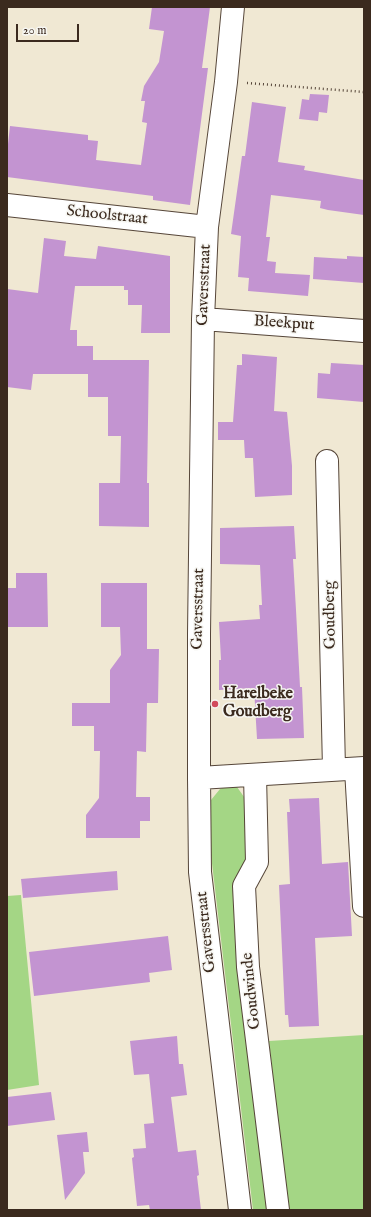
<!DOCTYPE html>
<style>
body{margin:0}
#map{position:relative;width:371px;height:1217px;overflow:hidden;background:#f0e8d3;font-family:"IM FELL English",serif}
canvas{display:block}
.frame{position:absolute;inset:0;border:8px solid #3b2a1e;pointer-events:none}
.scale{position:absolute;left:16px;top:24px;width:63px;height:18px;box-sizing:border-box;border:2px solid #3b2a1e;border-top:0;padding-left:5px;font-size:12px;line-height:14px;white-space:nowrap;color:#3b2a1e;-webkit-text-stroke:3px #f6f6f2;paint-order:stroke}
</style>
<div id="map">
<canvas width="371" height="1217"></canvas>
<div class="frame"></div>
<div class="scale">20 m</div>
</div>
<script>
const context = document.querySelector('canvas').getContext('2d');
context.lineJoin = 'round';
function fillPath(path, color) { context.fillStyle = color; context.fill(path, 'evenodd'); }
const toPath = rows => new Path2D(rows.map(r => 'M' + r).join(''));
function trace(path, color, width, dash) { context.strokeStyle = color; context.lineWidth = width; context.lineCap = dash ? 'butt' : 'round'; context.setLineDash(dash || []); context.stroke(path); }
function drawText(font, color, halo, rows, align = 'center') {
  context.font = font + ' "IM FELL English",serif'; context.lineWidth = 3; context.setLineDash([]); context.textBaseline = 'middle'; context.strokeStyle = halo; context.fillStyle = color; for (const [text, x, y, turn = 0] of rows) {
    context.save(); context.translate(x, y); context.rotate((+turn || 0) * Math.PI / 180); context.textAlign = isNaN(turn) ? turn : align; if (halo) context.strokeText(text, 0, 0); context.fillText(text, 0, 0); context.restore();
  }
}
fillPath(toPath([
 [229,785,237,787,247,801,268,1210,253,1210,211,855,211,800,220,789],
 [21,895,39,1085,7,1090,7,896],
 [364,1035,364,1210,288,1210,269,1041]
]), '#a4d685');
fillPath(toPath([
 [152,7,210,7,202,68,208,68,190,205,153,200,153,196,7,177,7,153,10,126,88,135,88,140,98,141,96,160,141,165,147,123,142,122,145,101,141,101,144,86,159,62,164,31,149,29],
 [310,94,329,95,327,113,319,112,318,121,299,119,302,99,309,100],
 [252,102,286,107,278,162,305,166,304,170,364,180,364,215,328,210,320,208,321,201,271,195,266,237,270,237,267,261,276,262,275,273,310,275,308,296,248,291,249,278,238,277,241,236,231,234,242,156,245,156],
 [44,238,66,241,64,256,96,259,98,246,170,256,170,333,141,333,142,305,128,305,128,290,124,290,124,286,75,286,70,330,77,330,77,346,93,346,93,360,149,360,147,483,149,483,149,527,99,526,99,483,120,483,121,436,108,436,108,397,88,397,88,374,33,374,31,390,7,387,7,289,38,293],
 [347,256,364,257,364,283,313,279,314,257,347,259],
 [242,354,277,357,274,411,287,412,292,466,292,495,255,497,253,458,245,458,244,440,218,440,218,422,233,422,237,365,242,365],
 [331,363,364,365,364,402,317,398,318,373,330,374],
 [294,526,296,559,293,559,296,610,300,687,302,687,304,738,257,739,254,688,219,690,219,660,221,660,219,622,260,619,259,605,262,605,260,565,220,564,220,528],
 [16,573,47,573,48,627,7,627,7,588,16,588],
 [101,583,147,583,147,649,159,649,158,703,147,703,146,752,137,751,136,797,150,797,150,821,140,821,140,838,86,838,86,815,99,798,100,751,94,751,94,726,72,726,72,703,110,703,110,670,121,655,120,627,101,627],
 [319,798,322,864,348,862,352,936,315,938,319,1026,289,1027,288,1015,285,1015,279,885,290,884,287,812,290,812,289,799],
 [117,871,118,890,23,898,21,879],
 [168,936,172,970,149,973,150,982,34,996,29,952],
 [177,1036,179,1064,183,1064,187,1095,171,1097,178,1152,196,1150,199,1175,197,1176,201,1210,150,1210,149,1205,137,1206,132,1158,134,1157,133,1149,146,1148,144,1124,154,1123,149,1074,134,1075,130,1041],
 [51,1092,55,1120,7,1126,7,1097],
 [87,1132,89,1152,83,1152,85,1173,65,1200,57,1135]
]), '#c394d1');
const minor = toPath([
 [233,7,226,82,207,227,203,319,199,634,199,778,200,872,240,1210],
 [7,205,207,227],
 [203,319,364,331],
 [327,461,334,769],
 [356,769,364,906],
 [255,775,257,862,244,886,248,967,278,1210],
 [199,778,364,768]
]);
trace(minor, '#564639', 24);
trace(toPath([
 [247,83,364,92]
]), '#564639', 2.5, [1, 3]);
trace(minor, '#fff', 22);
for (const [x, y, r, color] of [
 [215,704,4,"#d1495b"]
]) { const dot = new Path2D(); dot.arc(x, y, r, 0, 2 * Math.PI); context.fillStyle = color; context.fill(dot); trace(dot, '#f6f6f2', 1.5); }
drawText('16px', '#3b2a1e', '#f6f6f2', [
 ["Schoolstraat",107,216,6],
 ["Gaversstraat",205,285,-88],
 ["Bleekput",284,324,4],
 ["Gaversstraat",199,609,-89],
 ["Goudberg",331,615,-91],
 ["Gaversstraat",207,932,-96],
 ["Goudwinde",252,991,-96]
]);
drawText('bold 16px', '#3b2a1e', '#f6f6f2', [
 ["Harelbeke",223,695],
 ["Goudberg",223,713]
], 'left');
</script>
